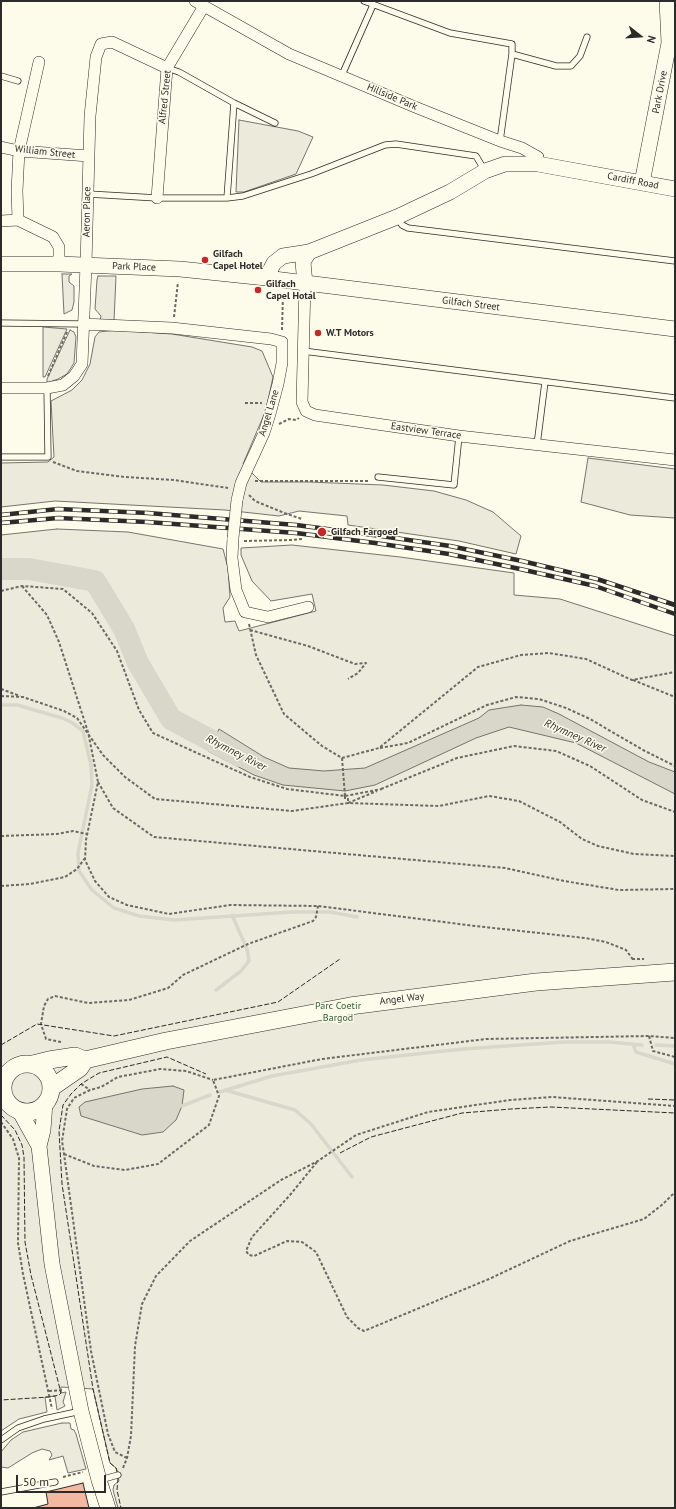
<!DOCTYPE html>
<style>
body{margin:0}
#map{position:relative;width:676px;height:1509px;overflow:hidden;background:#fdfbea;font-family:"PT Sans",sans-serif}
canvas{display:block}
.frame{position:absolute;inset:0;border:2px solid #2b2b2b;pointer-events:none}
.north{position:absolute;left:620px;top:16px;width:40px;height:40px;-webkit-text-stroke:3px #fdfbea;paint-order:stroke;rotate:107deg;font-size:11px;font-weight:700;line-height:16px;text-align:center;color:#2b2b2b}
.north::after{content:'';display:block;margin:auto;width:14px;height:18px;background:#2b2b2b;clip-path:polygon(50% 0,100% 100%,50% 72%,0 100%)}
.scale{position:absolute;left:16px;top:1475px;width:90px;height:18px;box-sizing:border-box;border:2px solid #2b2b2b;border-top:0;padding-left:5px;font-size:12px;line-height:14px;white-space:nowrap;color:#2b2b2b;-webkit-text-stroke:3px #fdfbea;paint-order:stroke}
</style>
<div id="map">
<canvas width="676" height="1509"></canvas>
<div class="frame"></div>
<div class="north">N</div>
<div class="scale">50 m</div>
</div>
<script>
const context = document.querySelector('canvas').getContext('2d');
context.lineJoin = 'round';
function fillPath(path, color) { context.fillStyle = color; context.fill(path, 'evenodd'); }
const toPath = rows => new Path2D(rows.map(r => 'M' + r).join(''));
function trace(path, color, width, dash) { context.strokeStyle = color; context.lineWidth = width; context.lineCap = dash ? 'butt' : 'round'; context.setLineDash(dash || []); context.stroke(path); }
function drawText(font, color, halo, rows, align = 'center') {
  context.font = font + ' "PT Sans",sans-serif'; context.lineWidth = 3; context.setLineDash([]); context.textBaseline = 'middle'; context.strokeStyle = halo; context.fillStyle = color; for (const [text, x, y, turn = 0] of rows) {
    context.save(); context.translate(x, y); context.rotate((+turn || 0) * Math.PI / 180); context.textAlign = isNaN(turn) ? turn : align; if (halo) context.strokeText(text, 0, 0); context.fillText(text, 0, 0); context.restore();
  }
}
const green = toPath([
 [239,120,298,131,313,137,296,174,244,192,236,192,239,120],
 [62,274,72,274,69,276,69,282,74,286,74,302,72,310,64,314,62,274],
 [98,276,116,276,114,321,100,320,101,316,95,309,97,280,98,276],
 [43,327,67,329,45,377,43,377,43,327],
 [70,330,74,332,76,337,74,363,67,374,58,379,47,383,47,379,70,330],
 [116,330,172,334,252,347,262,351,273,377,266,410,243,464,261,482,309,482,383,485,434,491,466,500,493,512,521,536,516,554,459,541,348,525,347,516,299,511,279,516,225,510,55,501,1,507,1,463,48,462,54,457,51,401,72,390,82,380,90,364,95,337,99,332,116,330],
 [588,458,675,469,675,518,630,515,581,502,588,458],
 [57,529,128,532,223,549,228,568,230,597,223,608,225,622,235,621,239,631,316,611,312,594,271,601,252,581,241,555,241,548,292,545,400,557,514,573,514,595,560,599,675,636,675,1508,118,1508,113,1490,114,1485,119,1481,117,1470,116,1468,110,1463,93,1389,61,1387,61,1393,66,1392,63,1402,65,1406,57,1410,55,1396,45,1397,47,1412,19,1419,1,1431,1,535,57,529],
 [62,1423,70,1423,71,1429,74,1430,76,1434,86,1469,68,1473,63,1456,49,1460,52,1455,50,1451,42,1449,32,1453,8,1468,1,1467,1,1452,11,1440,23,1432,62,1423]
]);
fillPath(green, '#ecebdb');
trace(green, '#74746e', 1);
const water = toPath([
 [521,705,543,707,559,714,649,762,675,772,675,794,576,743,509,727,476,738,375,785,345,791,283,785,254,775,208,751,219,729,264,757,289,768,324,771,365,768,479,718,489,710,521,705],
 [173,1086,184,1090,182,1106,176,1120,163,1132,142,1135,81,1116,79,1107,85,1102,142,1089,173,1086]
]);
fillPath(water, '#d8d7c9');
trace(water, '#74746e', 1);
trace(toPath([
 [1,705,17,705,62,718,71,722,83,731,91,765,92,785,78,853,79,871,92,890,114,908,139,916,174,920,292,912,330,912,357,917],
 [216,990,241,971,249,961,247,949,232,915],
 [633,1044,636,1052,675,1064],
 [656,1045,675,1046],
 [225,1090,295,1110,311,1124,352,1177],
 [220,1092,272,1076,361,1060,463,1049,564,1042,609,1042,642,1045],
 [182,1106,210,1095]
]), '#d8d7c9', 3.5);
trace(toPath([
 [1,569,29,569,95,581,124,629,138,663,171,719,240,756]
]), '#d8d7c9', 22);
const building = toPath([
 [83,1483,89,1508,33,1508,48,1504,46,1492,83,1483]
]);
fillPath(building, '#f2b8a0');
trace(building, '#2b2b2b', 1);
const lane = toPath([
 [364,1,450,33,512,44,512,54,500,141],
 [512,54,556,66,571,66,580,56,587,37],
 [167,68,179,72,234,103,275,123],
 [342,75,373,5],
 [1,76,18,81],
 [88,194,157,198,227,198,243,196,311,174,385,145,396,144,476,156,485,171],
 [227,198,234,103],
 [398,219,402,225,408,228,675,261],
 [1,323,83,324],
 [303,351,675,398],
 [537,445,545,382],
 [1,457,48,457,47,388],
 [378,477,454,485,459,436],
 [1,1440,18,1428,44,1419,81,1411],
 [100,1480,118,1475],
 [1,1492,55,1482]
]);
const street = toPath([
 [195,1,289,54,415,107,500,141,522,148,538,157,538,164],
 [1,147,19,151,89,156],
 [157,198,167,68,204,6],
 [18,220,17,191,19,151,39,62],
 [1,221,18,220,53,237,59,247,59,264],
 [305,284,302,402,306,411,315,415,459,436,675,460],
 [83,324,172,328,271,339,282,342,282,363,278,384,270,414,264,433,241,483,237,500],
 [1,388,47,388,63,385,74,376,82,364,86,265,90,116,96,57,101,44,112,42,167,68],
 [233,538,232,558,236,590,245,612,268,617,308,607]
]);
const secondary = toPath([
 [642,183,669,43,667,1],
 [1,264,59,264,180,269,266,278,675,329],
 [266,278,274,263,283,256,309,252,397,217,450,192,485,171,505,164,538,164,675,189],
 [305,284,303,262,309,252],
 [45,1103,43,1130,39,1146,52,1264,81,1411,99,1480,108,1508],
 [19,1110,39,1146]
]);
const primary = toPath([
 [33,1064,49,1060,75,1056,85,1060,166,1041,350,1006,536,982,675,972],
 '3 1088a24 24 0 1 1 48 0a24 24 0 1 1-48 0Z',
 [51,1088,80,1068,85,1060]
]);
trace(lane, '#2b2b2b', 7);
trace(street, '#2b2b2b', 12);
trace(secondary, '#2b2b2b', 16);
trace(primary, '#2b2b2b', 18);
trace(toPath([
 [174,317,178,282],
 [282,330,283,294],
 [48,376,67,332],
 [245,403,262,403],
 [279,424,289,419,296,420,299,418],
 [53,462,77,471,125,477,174,480,228,488],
 [255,481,370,481],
 [249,495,255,501,287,514,302,519],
 [244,541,292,540,303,539],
 [22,586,47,615,59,642,88,732,98,782,86,840,85,860,95,881,109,897,127,905,169,914,230,905,318,906,475,926,585,938,606,942,626,950,634,961],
 [1,591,22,586,63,589,92,613,117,651,139,710,153,733,250,777,287,789,345,796,382,789],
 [249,624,256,655,284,714,322,746,342,758,379,748,478,667,521,655,549,653,586,659,632,680,675,672],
 [250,630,308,646,355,664,366,663,358,673,348,679],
 [633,680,675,697],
 [1,689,20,696],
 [1,696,23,697,64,711,77,718,103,755,125,777,155,799,292,811,348,803,439,806,489,796,519,801,560,822,582,839,598,846,634,854,675,856],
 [380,748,408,743,487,705,516,697,539,699,566,708,590,719,643,750,675,766],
 [342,758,345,796],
 [98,782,113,808,154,837,505,868,564,881,619,890,675,889],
 [381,789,457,758,514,746,556,751,590,766,642,800,675,812],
 [345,796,345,799,348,799,348,803,377,791],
 [1,836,57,834,73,831,87,834],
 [1,886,30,884,65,877,77,869,85,858],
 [632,959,644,959],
 [649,1036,653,1051,675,1057],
 [61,1042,46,1039,41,1024,44,1006,48,999,55,996,88,1003,129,1000,168,988,183,975,248,944,313,921,316,917,318,906],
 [81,1084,90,1090],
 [1,1122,13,1139,19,1158,18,1243,23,1274,52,1409],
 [64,1154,94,1166,125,1170,158,1164,209,1125,219,1096,213,1080,322,1059,486,1039,649,1036,675,1038],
 [317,1162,290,1195,252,1237,246,1251,249,1255,254,1256,287,1241,302,1242,316,1252,347,1317,358,1328,364,1331,489,1279,570,1241,644,1219,663,1204,675,1192],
 [49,1391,64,1390],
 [127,1458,115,1452,108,1434,91,1351,64,1154,62,1141,67,1109,74,1098,90,1090,101,1087,118,1077,160,1069,186,1071,213,1080],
 [123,1468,127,1458,131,1436,135,1346,142,1304,156,1276,190,1241,281,1180,318,1161,356,1135,428,1112,510,1100,552,1097,675,1106],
 [63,1477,83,1472]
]), '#6a6964', 2, [3, 2]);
trace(lane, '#fdfbea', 5.5);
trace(street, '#fdfbea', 11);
trace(secondary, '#fdfbea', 15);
trace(primary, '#fdfbea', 17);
const rail = toPath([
 [1,515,58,509,148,513,296,525,381,536,450,546,522,561,597,579,675,605],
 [1,523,58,518,147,522,296,533,375,543,449,554,520,569,595,586,675,614]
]);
trace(rail, '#2b2b2b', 4.5);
trace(rail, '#fdfbea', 3, [9]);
const streetBridge = toPath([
 [233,538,237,500]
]);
trace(streetBridge, '#2b2b2b', 12, []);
trace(streetBridge, '#fdfbea', 11);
trace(toPath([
 [1,1045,37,1024,114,1036,278,1002,340,959],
 [648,1099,675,1100],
 [1,1115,15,1130,22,1145,24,1157,25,1242,31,1275,61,1393,59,1395,50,1397,1,1400],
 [340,1153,371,1137,462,1113,511,1109,551,1107,675,1113],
 [117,1472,116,1468,110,1463,93,1389,62,1184,59,1131,63,1105,71,1094,81,1084,99,1073,167,1057,206,1074],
 [118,1478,117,1490,121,1508]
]), '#2b2b2b', 1, [5, 2]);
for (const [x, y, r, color] of [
 [205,260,4,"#c62828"],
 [258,290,4,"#c62828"],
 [318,333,4,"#c62828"],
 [322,532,5,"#c62828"]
]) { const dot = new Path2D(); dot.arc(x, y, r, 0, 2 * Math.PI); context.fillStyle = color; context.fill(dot); trace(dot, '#fdfbea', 1.5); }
drawText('10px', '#2b2b2b', '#fdfbea', [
 ["Park Drive",660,92,-79],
 ["Alfred Street",165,97,-84],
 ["Hillside Park",392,97,23],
 ["William Street",45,152,6],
 ["Cardiff Road",633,181,11],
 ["Aeron Place",87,212,-89],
 ["Park Place",134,267,2],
 ["Gilfach Street",471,304,7],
 ["Angel Lane",269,413,-73],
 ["Eastview Terrace",426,431,8],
 ["Angel Way",402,999,-7]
]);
drawText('bold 10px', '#2b2b2b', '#fdfbea', [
 ["Gilfach",213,254],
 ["Capel Hotel",213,266],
 ["Gilfach",266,284],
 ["Capel Hotal",266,296],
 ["W.T Motors",326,333],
 ["Gilfach Fargoed",331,532]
], 'left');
drawText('10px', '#34623c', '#fdfbea', [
 ["Parc Coetir",338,1006],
 ["Bargod",338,1018]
]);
drawText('italic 11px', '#2b2b2b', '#fdfbea', [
 ["Rhymney River",575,736,24],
 ["Rhymney River",236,753,27]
]);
</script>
